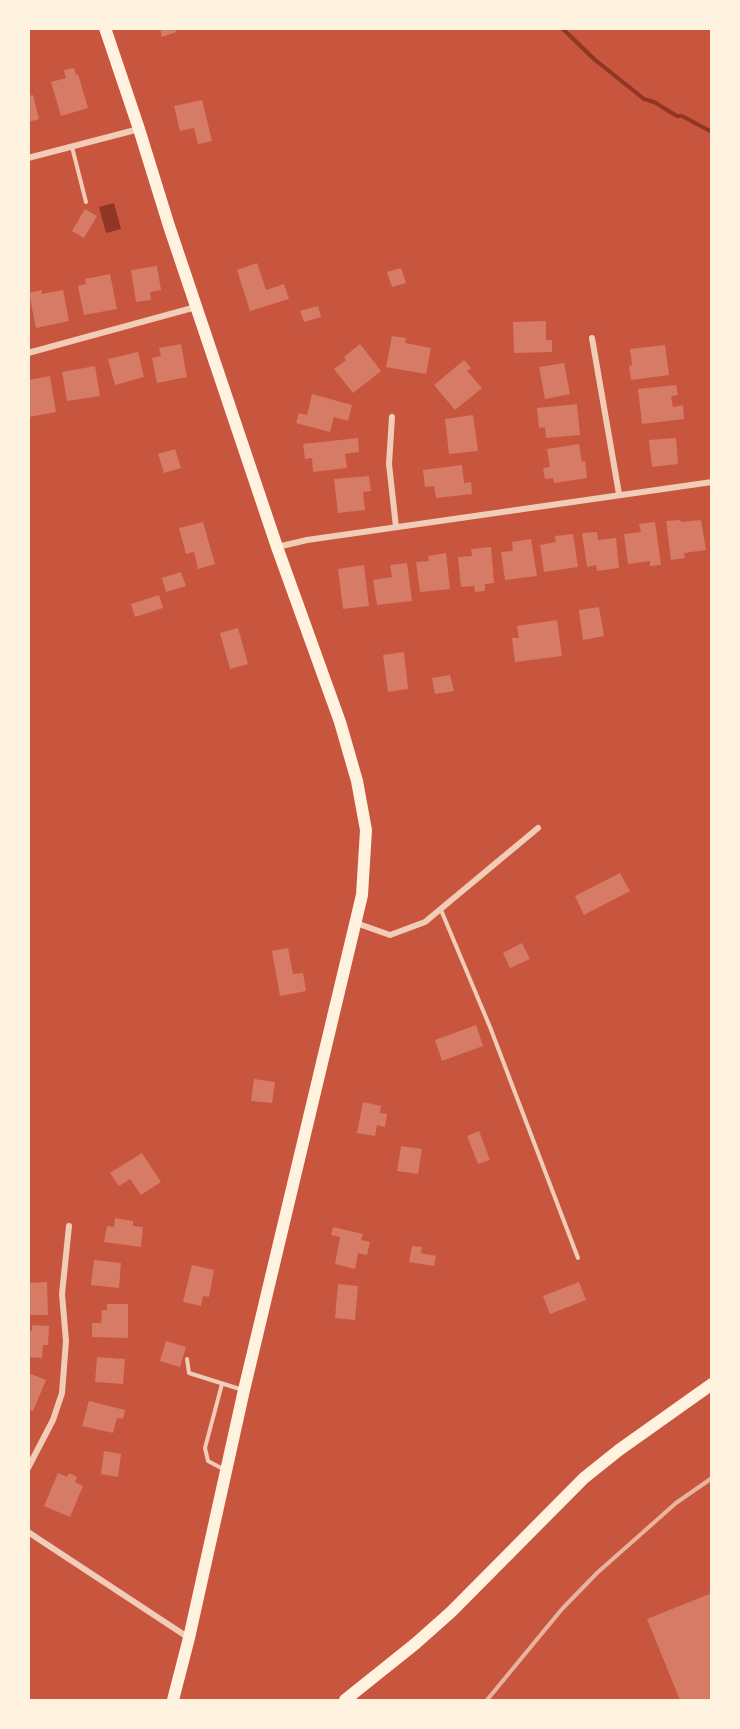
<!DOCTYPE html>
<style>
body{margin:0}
#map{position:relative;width:740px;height:1729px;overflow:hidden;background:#c8553d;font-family:Manrope,sans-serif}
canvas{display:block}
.frame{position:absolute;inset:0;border:30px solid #fff3e0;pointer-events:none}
</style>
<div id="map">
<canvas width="740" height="1729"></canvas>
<div class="frame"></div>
</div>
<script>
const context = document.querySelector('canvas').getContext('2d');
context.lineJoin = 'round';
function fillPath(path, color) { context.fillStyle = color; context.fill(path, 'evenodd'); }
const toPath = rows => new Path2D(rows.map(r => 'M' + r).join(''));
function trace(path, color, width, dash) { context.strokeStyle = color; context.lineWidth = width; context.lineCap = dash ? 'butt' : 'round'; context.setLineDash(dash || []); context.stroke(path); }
fillPath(toPath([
 [114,203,121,229,106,233,99,207]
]), '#8f3625');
trace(toPath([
 [562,28,594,59,644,99,654,102,677,116,682,116,712,132]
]), '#8f3625', 4);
fillPath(toPath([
 [160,28,175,28,176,32,162,37],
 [74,68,76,75,78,74,88,108,61,116,51,82,66,78,64,70],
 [33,95,39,119,28,122,28,96],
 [202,100,212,141,198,144,194,128,180,131,174,106],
 [85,209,97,216,84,238,72,231],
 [257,263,266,290,284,284,289,299,250,311,237,270],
 [157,266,161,290,150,292,151,300,136,302,131,270],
 [401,268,406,283,392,287,387,272],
 [110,274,117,309,84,315,78,286,86,284,85,279],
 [42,290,42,294,63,290,69,321,36,328,29,293],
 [318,306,321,317,304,322,300,311],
 [546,321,546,340,552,340,552,352,514,353,513,322],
 [392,336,406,338,405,343,431,348,426,374,386,367],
 [181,344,187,377,157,383,152,358,161,356,159,348],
 [360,344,381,371,353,393,334,369,346,360,344,357],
 [665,345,669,375,631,380,629,366,632,365,630,349],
 [138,352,144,377,115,385,108,359],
 [464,360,471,368,467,371,482,388,455,410,434,385],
 [564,363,570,394,545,399,539,367],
 [95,366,100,396,67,401,62,372],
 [50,376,56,412,29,417,28,380],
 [676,385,678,395,671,396,673,407,683,405,684,419,642,424,638,389],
 [312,394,352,405,348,421,334,417,330,432,296,423,299,413,307,415],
 [577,404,580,435,546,438,545,427,539,428,537,408],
 [473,415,478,451,449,454,445,419],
 [358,438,359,452,345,454,347,468,313,472,312,458,305,459,303,444],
 [676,438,678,464,652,467,649,440],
 [579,444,582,462,585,461,587,478,554,483,553,478,545,479,543,468,550,467,547,449],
 [175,449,181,468,164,473,158,454],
 [462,465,464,483,471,482,472,494,436,498,434,486,425,487,423,470],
 [369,476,371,491,363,492,365,510,338,513,334,479],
 [680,520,681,522,701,520,706,550,684,553,685,558,671,560,666,521],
 [203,522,215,564,198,569,194,552,186,554,179,528],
 [655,522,661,565,650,566,650,561,628,564,624,534,641,532,639,524],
 [597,532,598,540,616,538,619,568,597,571,596,565,587,567,582,533],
 [573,534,578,567,544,572,540,545,556,542,555,536],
 [531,539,537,576,505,580,501,552,513,551,512,542],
 [491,547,494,583,485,584,485,591,475,592,474,586,461,587,458,557,472,556,471,549],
 [446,553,450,589,420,592,416,562,429,561,428,556],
 [407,563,412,601,377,605,373,580,392,577,390,565],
 [364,565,369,606,343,609,338,569],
 [181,572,186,586,166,592,162,578],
 [159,595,163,608,135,617,131,604],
 [599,607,604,636,583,640,579,610],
 [557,620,562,656,515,662,512,638,519,638,517,626],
 [238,628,248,664,230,669,220,633],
 [404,652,408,689,388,692,383,655],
 [450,675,454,691,435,694,432,678],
 [620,873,630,891,584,915,575,896],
 [522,943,530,959,510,968,503,953],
 [288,948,293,974,303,973,306,991,280,996,272,951],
 [476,1025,483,1046,442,1061,435,1040],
 [254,1079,275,1082,272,1103,251,1101],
 [363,1102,381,1106,380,1113,387,1114,385,1127,377,1125,375,1136,357,1133],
 [479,1131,490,1160,478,1164,467,1136],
 [401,1146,422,1149,418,1174,397,1171],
 [142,1153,161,1182,141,1195,130,1179,119,1186,110,1173],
 [115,1218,133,1221,133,1226,143,1227,141,1247,104,1242,107,1226,114,1227],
 [333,1227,363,1234,361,1240,370,1242,367,1255,358,1253,355,1269,335,1264,340,1237,331,1235],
 [412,1246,422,1247,421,1253,436,1256,434,1266,409,1262],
 [94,1260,121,1263,119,1288,91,1285],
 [192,1265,214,1270,209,1297,203,1296,201,1306,183,1302],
 [47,1282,48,1315,28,1315,28,1291,30,1291,30,1283],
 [579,1282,586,1300,550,1314,543,1296],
 [338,1284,358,1286,355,1320,335,1318],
 [107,1304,128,1304,128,1338,92,1337,92,1323,101,1323,102,1310,107,1310],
 [32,1325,49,1326,48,1345,43,1345,42,1358,28,1357,28,1331,32,1331],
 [166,1341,186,1347,180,1367,160,1361],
 [97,1357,125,1359,123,1384,95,1382],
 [31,1374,46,1380,33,1411,28,1409,28,1378],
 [89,1401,125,1410,123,1419,117,1418,113,1433,82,1426],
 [104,1451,121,1454,118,1477,101,1474],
 [58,1473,67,1477,69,1473,77,1477,75,1482,83,1486,70,1517,44,1506],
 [712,1593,712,1700,680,1700,647,1619]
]), '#d67c66');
trace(toPath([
 [72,147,86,202],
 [441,910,490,1027,578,1258],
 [187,1359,189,1373,243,1390],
 [222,1384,205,1448,208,1461,225,1470]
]), '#f1ccb7', 4);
trace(toPath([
 [28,158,139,129],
 [592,338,619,494],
 [28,353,196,307],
 [392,417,389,464,396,527],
 [277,547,307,540,712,482],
 [356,923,390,935,425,922,538,828],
 [28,1468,53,1420,62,1393,66,1341,62,1294,69,1226],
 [28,1532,189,1638]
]), '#f1ccb7', 6);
trace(toPath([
 [105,28,139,129,169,226,277,547,340,722,357,781,366,830,362,895,244,1390,189,1638,173,1700],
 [345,1700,415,1644,451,1612,584,1478,619,1450,712,1384]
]), '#fff3e0', 12);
trace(toPath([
 [487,1700,562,1609,597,1573,676,1503,712,1478]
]), '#e9b49f', 4);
</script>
